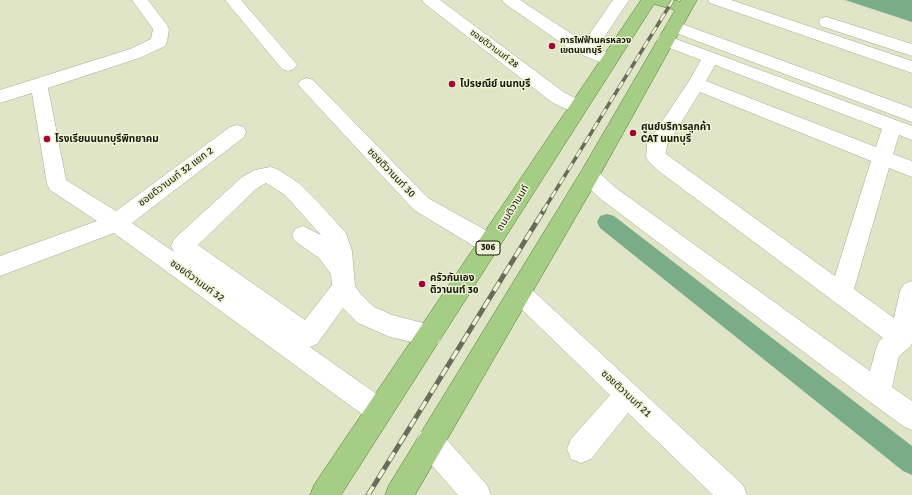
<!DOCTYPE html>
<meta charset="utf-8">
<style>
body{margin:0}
canvas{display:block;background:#e1e5c7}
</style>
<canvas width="912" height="495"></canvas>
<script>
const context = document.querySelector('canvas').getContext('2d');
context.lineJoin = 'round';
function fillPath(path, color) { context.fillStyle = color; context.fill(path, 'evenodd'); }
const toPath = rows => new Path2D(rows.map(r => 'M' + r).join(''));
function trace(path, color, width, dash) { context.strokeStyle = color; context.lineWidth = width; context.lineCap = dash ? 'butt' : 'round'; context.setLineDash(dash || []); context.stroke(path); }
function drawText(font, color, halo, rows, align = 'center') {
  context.font = font + ' Signika,"Noto Sans Thai",sans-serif'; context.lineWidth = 3; context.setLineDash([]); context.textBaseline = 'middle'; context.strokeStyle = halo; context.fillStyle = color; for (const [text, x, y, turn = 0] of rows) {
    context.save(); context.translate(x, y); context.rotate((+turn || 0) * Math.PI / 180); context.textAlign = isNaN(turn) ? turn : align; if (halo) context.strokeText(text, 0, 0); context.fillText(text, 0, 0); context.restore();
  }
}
fillPath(toPath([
 [845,0,912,0,912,22]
]), '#7bac89');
fillPath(toPath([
 [607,214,614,216,912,446,912,475,903,471,600,228,597,222,600,216,607,214]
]), '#7bac89');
const minor = toPath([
 [132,0,148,0,167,25,169,29,167,42,165,46,142,57,48,88,66,180,116,211,230,127,237,125,244,127,246,132,244,137,132,223,174,252,171,246,174,239,242,177,255,170,270,167,277,169,299,183,318,202,346,233,352,251,355,286,360,293,374,307,392,315,439,327,442,335,439,343,430,346,390,337,358,323,343,308,317,344,310,347,388,402,392,411,388,420,379,424,370,420,114,233,0,276,0,256,97,221,50,190,47,184,32,93,0,103,0,90,130,49,151,39,153,29,132,0],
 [266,183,285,195,321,235,303,226,295,229,292,235,295,241,319,258,331,274,332,285,305,320,198,245,256,189,266,183],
 [225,0,241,0,294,61,297,65,294,69,288,71,282,69,225,0],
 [422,0,440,0,565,93,584,102,587,107,584,112,578,114,553,103,424,3,422,0],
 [502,0,520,0,584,42,613,0,629,0,597,48,615,56,618,60,615,64,609,66,573,51,504,3,502,0],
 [708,0,731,0,912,61,912,73,710,3,708,0],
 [827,17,912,44,912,56,821,26,819,22,821,18,827,17],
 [674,21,912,108,912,122,668,30,666,26,668,22,674,21],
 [665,35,912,126,912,140,899,135,893,154,912,161,912,177,889,168,854,289,894,318,900,291,904,284,912,281,912,343,911,346,899,356,892,387,912,401,912,430,903,426,869,401,602,200,582,182,579,176,582,170,589,168,596,170,616,188,870,371,876,349,879,341,883,338,660,172,649,162,646,157,647,144,689,81,701,60,659,44,657,40,659,36,665,35],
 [715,65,882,129,876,147,706,81,715,65],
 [700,92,871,161,835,276,666,154,667,145,700,92],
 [307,78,313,80,428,198,498,237,501,244,498,251,490,253,482,251,414,210,301,88,298,84,301,80,307,78],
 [520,283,528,286,743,485,747,495,713,495,628,413,591,459,581,463,571,459,567,449,571,439,610,395,512,300,508,293,512,286,520,283],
 [430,428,440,432,487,485,491,495,458,495,420,452,416,442,420,432,430,428]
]);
const major = toPath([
 [641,0,675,0,680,2,681,0,697,0,596,182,415,495,385,495,389,485,582,170,675,10,654,4,341,495,310,495,314,485,641,0]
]);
trace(minor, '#a7ab8e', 1);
trace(major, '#4e7827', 1);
fillPath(minor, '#fff');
fillPath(major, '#a6cd85');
const railFar1 = toPath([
 [543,211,673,0]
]);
const rail = toPath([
 [368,495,544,210]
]);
trace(railFar1, '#696c59', 3.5);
trace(rail, '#696c59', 5);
trace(railFar1, '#eef3d4', 2.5, [8]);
trace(rail, '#eef3d4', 3.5, [10]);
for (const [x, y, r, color] of [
 [552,46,4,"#a30531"],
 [452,84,4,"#a30531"],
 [633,133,4,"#a30531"],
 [47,139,4,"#a30531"],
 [422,284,4,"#a30531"]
]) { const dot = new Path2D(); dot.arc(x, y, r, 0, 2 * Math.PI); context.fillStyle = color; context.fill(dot); trace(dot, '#eef3d4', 1.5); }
drawText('bold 9px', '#18190e', '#eef3d4', [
 ["การไฟฟ้านครหลวง",560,41],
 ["เขตนนทบุรี",560,51]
], 'left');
drawText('9px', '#18190e', '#eef3d4', [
 ["ซอยติวานนท์ 28",494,49,37]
]);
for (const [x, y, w] of [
 [488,248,24]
]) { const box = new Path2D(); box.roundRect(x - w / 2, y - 7, w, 14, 3); context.fillStyle = '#eef3d4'; context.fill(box); trace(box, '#18190e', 1); }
drawText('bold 9px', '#18190e', null, [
 ["306",488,248]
]);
drawText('bold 10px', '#18190e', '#eef3d4', [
 ["ไปรษณีย์ นนทบุรี",460,84],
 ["ศูนย์บริการลูกค้า",641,127],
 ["CAT นนทบุรี",641,139],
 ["โรงเรียนนนทบุรีพิทยาคม",55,139],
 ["ครัวกันเอง",430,278],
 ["ติวานนท์ 30",430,290]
], 'left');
drawText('10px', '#18190e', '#eef3d4', [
 ["ซอยติวานนท์ 30",391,173,46],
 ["ซอยติวานนท์ 32 แยก 2",176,177,-37],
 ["ถนนติวานนท์",513,208,-58],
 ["ซอยติวานนท์ 32",197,281,36],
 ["ซอยติวานนท์ 21",626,394,43]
]);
</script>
